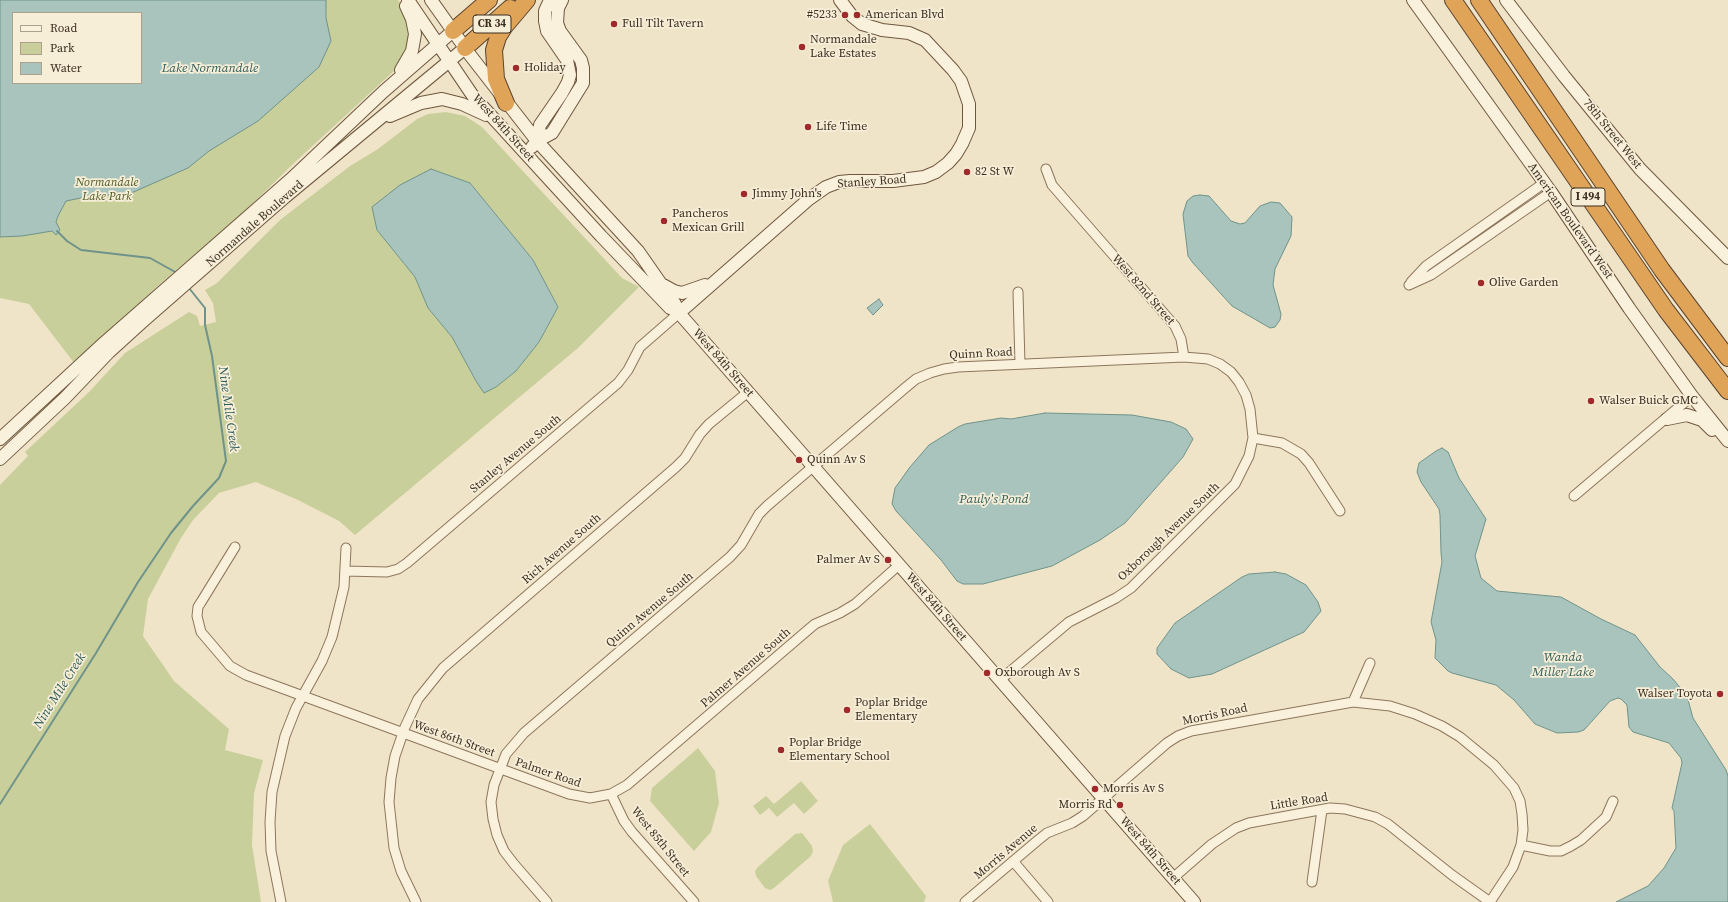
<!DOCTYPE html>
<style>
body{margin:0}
#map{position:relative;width:1728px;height:902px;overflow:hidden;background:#f0e4c8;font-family:"Source Serif 4",serif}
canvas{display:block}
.legend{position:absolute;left:12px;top:12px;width:130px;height:72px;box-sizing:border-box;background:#f7eed8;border:1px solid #ada18e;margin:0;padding:5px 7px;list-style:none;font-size:12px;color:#3d2e20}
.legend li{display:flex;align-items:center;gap:8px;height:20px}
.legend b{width:20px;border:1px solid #ada18e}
</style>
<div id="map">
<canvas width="1728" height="902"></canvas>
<ul class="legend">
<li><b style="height:5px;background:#faf1dc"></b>Road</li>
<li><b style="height:11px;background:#c9cf9b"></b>Park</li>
<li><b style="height:11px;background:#a9c4bc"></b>Water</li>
</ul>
</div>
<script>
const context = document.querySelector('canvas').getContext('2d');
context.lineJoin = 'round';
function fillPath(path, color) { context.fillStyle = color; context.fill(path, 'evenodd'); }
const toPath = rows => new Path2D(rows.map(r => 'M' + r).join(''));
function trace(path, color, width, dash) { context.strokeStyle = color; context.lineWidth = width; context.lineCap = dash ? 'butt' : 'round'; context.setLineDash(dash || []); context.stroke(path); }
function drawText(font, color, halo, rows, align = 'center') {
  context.font = font + ' "Source Serif 4",serif'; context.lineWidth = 3.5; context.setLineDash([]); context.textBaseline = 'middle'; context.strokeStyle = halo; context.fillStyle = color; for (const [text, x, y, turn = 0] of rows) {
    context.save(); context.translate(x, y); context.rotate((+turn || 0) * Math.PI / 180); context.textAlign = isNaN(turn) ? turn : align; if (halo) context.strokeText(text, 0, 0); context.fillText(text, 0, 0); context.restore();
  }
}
fillPath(toPath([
 [0,0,398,0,404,8,412,30,404,61,394,71,294,163,243,213,160,284,75,364,29,304,0,298],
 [13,13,141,13,141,83,13,83],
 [446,112,465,116,482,127,622,278,639,287,578,348,355,535,339,521,298,500,256,482,219,493,193,520,181,538,148,599,143,636,174,681,229,729,225,750,263,760,254,793,252,845,261,902,0,902,0,485,28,456,25,452,89,392,125,353,189,312,197,316,200,326,216,322,213,303,205,290,217,283,280,220,350,166,378,149,417,119,428,114],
 [470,183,533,260,558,307,539,342,516,371,496,387,484,392,476,381,452,337,428,308,415,277,377,230],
 [698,748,715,771,719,803,711,832,694,851,650,801,652,788],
 [801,781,818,801,804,814,794,803,777,817,769,808,760,815,753,806,766,796,774,804],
 [870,824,926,896,924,902,833,902,828,881,843,845],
 [802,833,812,846,813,851,811,856,774,888,770,890,765,888,756,876,755,871,758,867,795,834]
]), '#c9cf9b');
const water = toPath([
 [0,0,326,0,326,18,331,41,319,67,258,121,209,151,188,168,129,194,91,196,66,201,58,216,56,222,60,230,56,235,52,231,22,236,0,237,0,0],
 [13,13,141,13,141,83,13,83,13,13],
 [431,169,470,183,533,260,558,307,539,342,516,371,496,387,484,393,476,381,452,337,428,308,415,277,377,230,372,207,400,185,431,169],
 [1200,195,1209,196,1231,221,1240,224,1245,223,1260,206,1271,202,1280,203,1292,217,1291,236,1275,269,1273,285,1281,314,1280,320,1275,327,1270,328,1232,306,1193,263,1188,256,1183,214,1187,201,1193,196,1200,195],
 [879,299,883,305,873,315,867,308,879,299],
 [1045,413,1132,415,1171,422,1186,429,1193,439,1183,457,1125,523,1100,540,1052,566,983,584,963,584,957,581,941,560,896,511,892,504,895,488,910,467,929,445,958,427,965,424,1001,418,1011,419,1045,413],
 [1442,448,1448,452,1459,478,1486,519,1475,556,1481,578,1497,591,1561,597,1601,619,1635,635,1660,667,1673,679,1687,696,1693,718,1726,770,1728,776,1728,902,1616,902,1648,886,1664,868,1676,848,1674,811,1672,808,1682,763,1681,758,1669,743,1633,732,1629,727,1627,705,1621,699,1618,698,1610,701,1584,730,1578,732,1557,733,1535,724,1514,700,1496,685,1452,673,1448,671,1435,658,1436,640,1431,622,1442,562,1441,553,1440,515,1439,509,1421,482,1417,472,1419,463,1436,451,1442,448],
 [1275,572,1286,574,1306,585,1318,602,1321,611,1304,632,1212,674,1189,678,1171,669,1157,654,1157,648,1175,623,1242,577,1249,574,1275,572]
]);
fillPath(water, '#a9c4bc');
trace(water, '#6f938a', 1);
trace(toPath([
 [57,231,67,241,81,250,150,258,177,273],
 [0,804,96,653,138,582,171,533,193,506,219,478,226,461,212,356,205,325,205,308,189,288]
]), '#6f938a', 2);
const street = toPath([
 [1046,169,1052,185,1175,326,1181,339,1184,357],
 [1411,282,1426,266,1544,183],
 [1409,285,1431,275,1551,192],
 [1018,292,1020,364],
 [1253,438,1282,443,1301,454,1309,463,1340,511],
 [1574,496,1692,396],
 [235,547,203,599,198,607,197,616,201,632,230,666,246,675,569,794,590,798,611,794,627,785,809,629,815,624,840,613,855,604,899,565],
 [345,571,387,572,398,569,407,563,618,383,628,370,640,347,679,313],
 [1370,663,1353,702,1390,706,1415,714,1442,726,1460,737,1494,765,1514,788,1520,801,1522,814,1523,830,1521,845,1513,867,1490,902],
 [611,794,624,821,632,832,694,902],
 [1521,845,1550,851,1561,851,1571,846,1581,840,1606,817,1613,801],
 [1013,861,1048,902],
 [1173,878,1212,844,1236,828,1249,823,1330,808,1345,809,1375,817,1388,824,1452,875,1490,902],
 [1312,882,1322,810],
 [281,902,271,851,270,822,272,792,285,736,296,708,322,661,332,637,344,587,346,548],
 [416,902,401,871,394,848,389,802,391,778,395,756,405,727,418,699,443,668,676,467,685,458,700,434,709,424,748,392],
 [547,902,514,864,504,851,497,835,493,819,491,802,494,785,506,754,524,733,730,557,741,545,759,514,767,506,905,388,916,379,930,373,944,369,958,367,1184,357,1208,359,1220,364,1231,372,1239,382,1246,395,1250,409,1253,438,1249,456,1235,484,1131,588,1116,598,1069,622,1000,680],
 [965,902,1037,841,1047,833,1072,823,1083,816,1167,743,1178,736,1191,731,1353,702]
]);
const secondary = toPath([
 [408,0,473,96,601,236,670,308,674,310],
 [431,0,470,55,537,141,638,251,675,304,679,313,1194,902],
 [1413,0,1551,192,1629,308,1692,396,1728,441],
 [1506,0,1564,76,1640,169,1728,258],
 [401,70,412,51,415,34,412,19,406,6],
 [390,116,421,103,442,99,462,104,486,115],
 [537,141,540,125,562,93,568,82,570,75,567,60,547,31,545,21,545,11,550,0],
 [532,147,537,141,552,133,583,83,583,68,581,60,560,31,557,23,558,8,562,0],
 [663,285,674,291,682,293,705,285],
 [679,313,809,199,826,187,839,182,850,181,893,181,924,177,936,172,948,163,956,154,962,144,969,128,969,104,961,81,953,70,925,40,909,33,882,30,862,24,852,16,840,0],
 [1667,419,1687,415,1702,420,1712,430],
 [0,439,104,343,291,179,383,92,453,31],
 [0,459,65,398,109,352,142,322,285,197,465,48]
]);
const highway = toPath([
 [1453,0,1666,310,1728,391],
 [1479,0,1662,270,1728,358],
 [453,31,489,0],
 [465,48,510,8],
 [506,103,496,79,494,50,498,37,505,26,527,0]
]);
trace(street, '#8d765c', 11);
trace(secondary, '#6f573f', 14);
trace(highway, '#5b4430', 18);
trace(street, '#faf1dc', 9);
trace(secondary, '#faf1dc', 12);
trace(highway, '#e0a458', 16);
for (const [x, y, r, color] of [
 [845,15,4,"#9e2a2b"],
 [857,15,4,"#9e2a2b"],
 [614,24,4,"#9e2a2b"],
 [802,47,4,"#9e2a2b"],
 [516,68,4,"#9e2a2b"],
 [808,127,4,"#9e2a2b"],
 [967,172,4,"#9e2a2b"],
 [744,194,4,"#9e2a2b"],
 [664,221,4,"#9e2a2b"],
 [1481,283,4,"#9e2a2b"],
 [1591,401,4,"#9e2a2b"],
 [799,460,4,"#9e2a2b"],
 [888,560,4,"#9e2a2b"],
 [987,673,4,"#9e2a2b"],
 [1720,694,4,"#9e2a2b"],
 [847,710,4,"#9e2a2b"],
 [781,750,4,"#9e2a2b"],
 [1095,789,4,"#9e2a2b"],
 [1120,805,4,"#9e2a2b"]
]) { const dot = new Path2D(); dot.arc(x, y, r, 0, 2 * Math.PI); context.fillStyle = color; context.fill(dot); trace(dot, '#f7eed8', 1.5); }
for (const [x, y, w] of [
 [492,24,38],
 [1588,197,34]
]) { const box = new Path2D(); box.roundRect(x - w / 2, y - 9, w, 18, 3); context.fillStyle = '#f7eed8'; context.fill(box); trace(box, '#3d2e20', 1); }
drawText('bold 11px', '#3d2e20', null, [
 ["CR 34",492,24],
 ["I 494",1588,197]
]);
drawText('12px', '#3d2e20', '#f7eed8', [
 ["#5233",837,15,"right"],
 ["American Blvd",865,15],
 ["Full Tilt Tavern",622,24],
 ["Normandale",810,40],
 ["Lake Estates",810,54],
 ["Holiday",524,68],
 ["Life Time",816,127],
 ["82 St W",975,172],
 ["Jimmy John's",752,194],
 ["Pancheros",672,214],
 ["Mexican Grill",672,228],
 ["Olive Garden",1489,283],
 ["Walser Buick GMC",1599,401],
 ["Quinn Av S",807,460],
 ["Palmer Av S",880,560,"right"],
 ["Oxborough Av S",995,673],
 ["Walser Toyota",1712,694,"right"],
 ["Poplar Bridge",855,703],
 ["Elementary",855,717],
 ["Poplar Bridge",789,743],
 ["Elementary School",789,757],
 ["Morris Av S",1103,789],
 ["Morris Rd",1112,805,"right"]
], 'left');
drawText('12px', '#3d2e20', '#f7eed8', [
 ["West 84th Street",503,128,48],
 ["78th Street West",1612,134,51],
 ["Stanley Road",872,182,-4],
 ["American Boulevard West",1570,221,55],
 ["Normandale Boulevard",255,224,-41],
 ["West 82nd Street",1143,290,49],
 ["Quinn Road",981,354,-3],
 ["West 84th Street",723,363,49],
 ["Stanley Avenue South",516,454,-40],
 ["Oxborough Avenue South",1169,532,-44],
 ["Rich Avenue South",562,549,-41],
 ["West 84th Street",936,607,49],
 ["Quinn Avenue South",650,610,-40],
 ["Palmer Avenue South",746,668,-41],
 ["Morris Road",1215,715,-12],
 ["West 86th Street",454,739,20],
 ["Palmer Road",548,773,19],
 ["Little Road",1299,802,-9],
 ["West 85th Street",660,842,51],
 ["West 84th Street",1150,851,49],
 ["Morris Avenue",1006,852,-40]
]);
drawText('italic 12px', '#4d5a26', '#f7eed8', [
 ["Normandale",107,183],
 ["Lake Park",107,197]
]);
drawText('italic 13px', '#2f5d5a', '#f7eed8', [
 ["Lake Normandale",210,69],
 ["Nine Mile Creek",228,409,82],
 ["Pauly's Pond",994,500],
 ["Wanda",1563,658],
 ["Miller Lake",1563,673],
 ["Nine Mile Creek",60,691,-58]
]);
</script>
